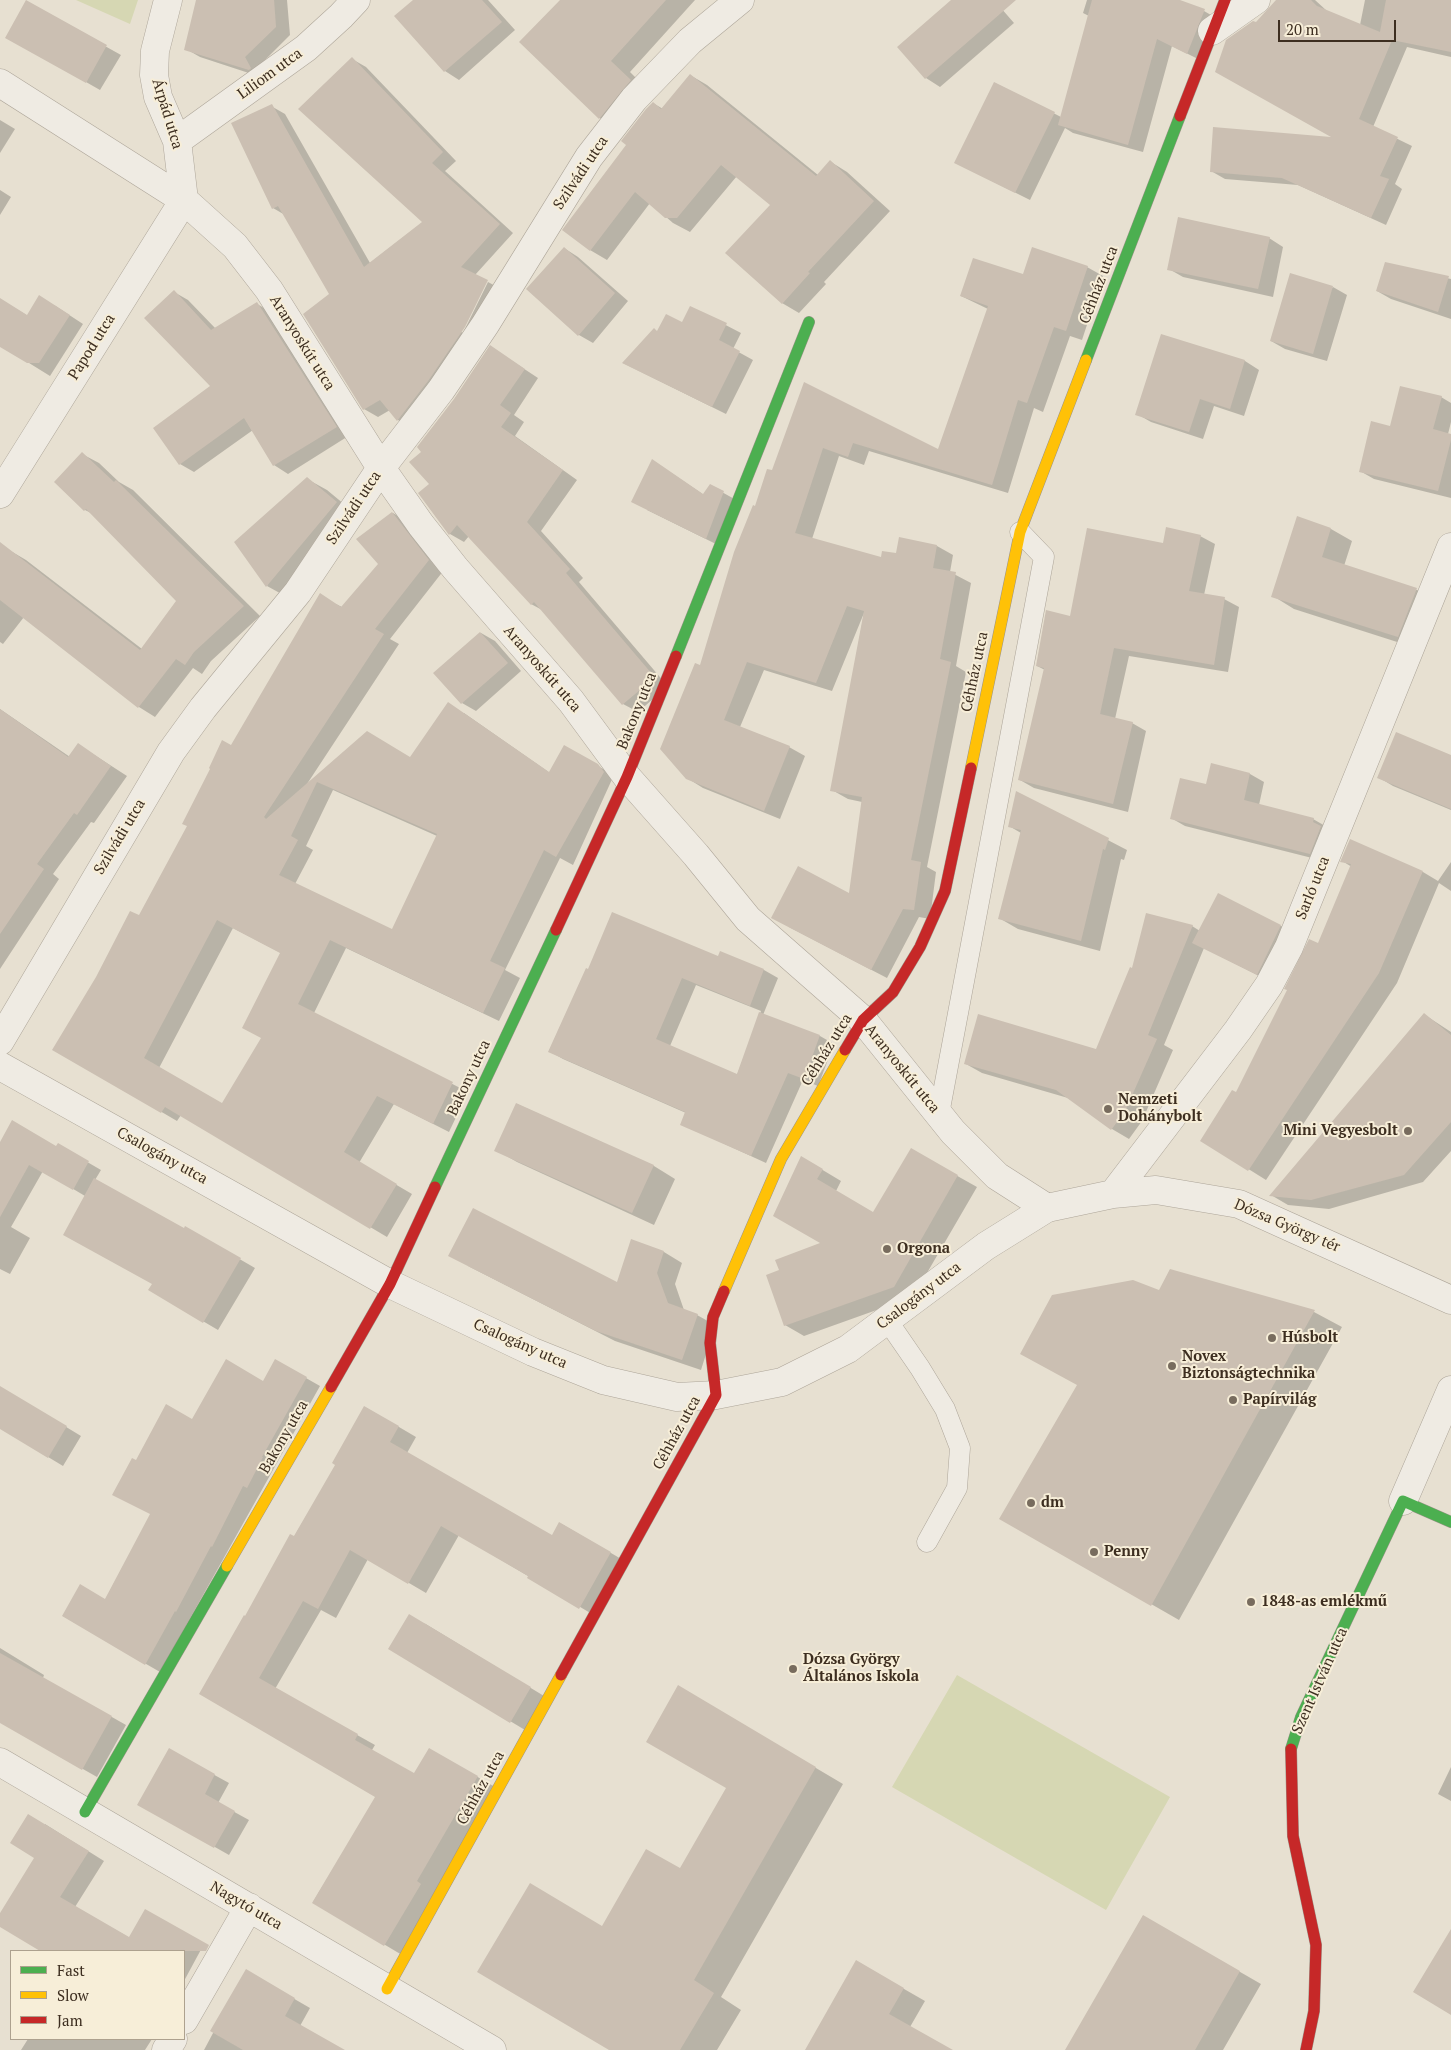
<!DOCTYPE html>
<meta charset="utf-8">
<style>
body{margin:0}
#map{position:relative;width:1451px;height:2050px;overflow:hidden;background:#e7e0d1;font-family:"PT Serif",serif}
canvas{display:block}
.legend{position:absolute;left:10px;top:1950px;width:175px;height:90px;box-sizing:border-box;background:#f7eed8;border:1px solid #ada18e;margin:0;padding:6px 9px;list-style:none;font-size:15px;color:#3d2e20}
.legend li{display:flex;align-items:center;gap:10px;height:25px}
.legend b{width:25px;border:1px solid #ada18e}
.scale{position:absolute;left:1278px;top:20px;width:118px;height:22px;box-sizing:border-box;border:2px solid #3d2e20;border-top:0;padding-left:6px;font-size:15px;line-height:18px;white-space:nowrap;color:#3d2e20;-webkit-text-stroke:4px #f7eed8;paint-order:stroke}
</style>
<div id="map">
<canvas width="1451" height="2050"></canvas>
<ul class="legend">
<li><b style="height:6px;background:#4caf50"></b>Fast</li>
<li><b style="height:6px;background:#ffc107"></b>Slow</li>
<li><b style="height:6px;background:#c62828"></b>Jam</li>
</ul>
<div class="scale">20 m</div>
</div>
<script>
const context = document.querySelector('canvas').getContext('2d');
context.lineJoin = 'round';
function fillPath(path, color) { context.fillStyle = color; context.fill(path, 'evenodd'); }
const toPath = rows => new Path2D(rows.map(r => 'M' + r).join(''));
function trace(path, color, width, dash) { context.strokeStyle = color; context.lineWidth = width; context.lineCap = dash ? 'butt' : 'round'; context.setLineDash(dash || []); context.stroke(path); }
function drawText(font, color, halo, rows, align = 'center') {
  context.font = font + ' "PT Serif",serif'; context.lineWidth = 4; context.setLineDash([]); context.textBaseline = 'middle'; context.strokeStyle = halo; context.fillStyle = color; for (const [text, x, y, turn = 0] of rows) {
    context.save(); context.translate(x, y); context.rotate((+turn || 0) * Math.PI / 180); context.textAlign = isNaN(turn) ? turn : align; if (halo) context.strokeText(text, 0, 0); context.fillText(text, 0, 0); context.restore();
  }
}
fillPath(toPath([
 [76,0,138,0,130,24],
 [957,1675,1170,1797,1106,1910,892,1787]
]), '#d6d7b3');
fillPath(toPath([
 [197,0,287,0,290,35,259,66,264,78,200,57,186,49],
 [415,0,488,0,515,30,459,80,445,71,396,17],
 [562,0,695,0,630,72,649,91,618,129,600,118],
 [953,0,994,0,1014,23,940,87,926,78,899,47],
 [1087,0,1177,0,1204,11,1218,19,1202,61,1172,46,1143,152,1073,133,1065,128,1030,200,956,163,995,83,1061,117,1089,16,1083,13],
 [1277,0,1315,0,1327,11,1360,25,1365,0,1451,0,1451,57,1407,47,1373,127,1412,146,1395,184,1402,189,1386,225,1298,185,1225,179,1211,171,1336,139,1256,24],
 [26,2,121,55,100,90,7,37],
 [352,59,366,67,456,161,445,171,513,233,475,275,461,332,463,333,488,282,501,289,412,428,398,420,390,410,378,417,364,409,331,294,285,215,273,208,271,106,285,114,370,263,423,222],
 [690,75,707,85,818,175,831,162,847,172,890,211,824,282,826,284,799,313,782,303,772,205,737,176,690,232,673,223,650,203,607,260,590,250,628,145,653,103,663,109],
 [0,120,15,129,0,153],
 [0,190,11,197,0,215],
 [1269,238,1283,247,1273,297,1183,277,1169,269],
 [564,248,578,257,628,301,593,343,579,335],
 [1386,264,1451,279,1451,319,1391,299,1377,291],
 [1087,267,1103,276,1082,340,1070,336,1043,412,1034,408,1008,493,869,451,864,465,839,456,812,539,882,558,937,546,953,555,950,572,971,583,956,666,966,672,927,867,936,872,930,919,919,917,887,978,789,927,850,895,862,802,848,799,832,790,864,613,832,691,764,670,740,727,789,747,805,756,780,819,703,788,687,778,701,667,756,508,772,472,804,384,939,451,988,309,961,296,1024,276],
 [1333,287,1347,295,1327,361,1285,349,1271,341],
 [174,292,188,300,216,329,257,304,271,312,350,435,288,474,274,465,253,430,194,472,180,464,212,386],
 [0,299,28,316,54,305,83,324,50,376,0,345],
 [691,307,741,333,733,349,753,360,726,414,623,363,658,332,682,324],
 [1162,335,1245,361,1259,370,1244,416,1214,406,1203,439,1151,422,1137,414],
 [491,347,538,378,514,415,524,422,515,436,577,480,541,531,583,578,579,582,665,683,661,692,638,712,623,704,544,611,531,604,469,536,464,542,450,534,435,515,431,484,422,452],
 [1441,397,1451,403,1451,422,1448,434,1451,435,1451,498,1374,479,1360,471,1391,427],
 [82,454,99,463,119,482,133,490,260,616,211,661,202,674,193,668,155,717,139,707,24,617,3,644,0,642,0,562,9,550,26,560,142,649,178,601,91,513,85,510],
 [652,460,704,495,711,486,738,501,720,546,647,510],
 [307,479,327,490,356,514,287,597,267,586],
 [393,513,408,522,444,570,390,639,399,644,307,784,367,733,410,759,464,713,550,773,564,747,614,775,573,865,560,858,505,970,520,978,499,1021,346,948,314,1013,468,1092,449,1132,394,1104,359,1163,412,1194,387,1237,181,1115,177,1121,54,1049,140,917,232,746,336,604,342,607,380,564],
 [333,790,437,836,392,931,295,884,313,850,306,846],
 [233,928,281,953,262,1038,222,1105,159,1068],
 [1298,518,1331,529,1352,541,1344,566,1417,590,1438,602,1419,649,1294,609,1273,596],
 [1200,536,1215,544,1204,595,1224,599,1239,607,1228,672,1129,656,1115,719,1132,723,1146,731,1128,812,1034,788,1020,780,1045,670,1037,666,1071,617,1164,545],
 [481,633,495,641,521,671,476,711,462,703],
 [0,709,70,757,79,745,127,776,94,823,91,822,53,874,59,879,0,969],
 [1451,756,1451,810,1393,786,1378,777],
 [1212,764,1250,774,1264,782,1259,805,1313,819,1327,827,1324,861,1185,826,1171,818,1207,786],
 [1017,793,1127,850,1124,860,1121,859,1100,951,1018,929,999,918,1021,833,1009,826],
 [1342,861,1423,872,1438,881,1451,862,1451,891,1439,883,1397,983,1266,1180,1202,1140,1237,1094,1318,945,1352,867],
 [1192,926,1200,931,1281,926,1295,934,1271,982,1204,948,1164,1045,1173,1050,1142,1121,1129,1139,1112,1129,1068,1098,982,1073,966,1064,1097,1050,1133,969],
 [721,953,764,970,778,978,763,1015,820,1036,834,1044,818,1086,803,1080,766,1163,681,1124,686,1113,563,1059,549,1051,586,970,719,958],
 [696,985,761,1011,737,1075,670,1046],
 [1425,1015,1451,1032,1451,1151,1423,1182,1329,1209,1288,1205,1271,1195],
 [517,1104,654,1166,675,1179,654,1225,517,1162,496,1150],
 [0,1145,57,1147,58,1145,101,1170,95,1180,184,1230,186,1228,255,1268,218,1330,150,1290,153,1284,85,1196,43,1171,11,1227,30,1238,10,1274,0,1269],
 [911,1150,977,1187,913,1297,804,1336,785,1325,781,1271,823,1244,801,1157,841,1181,836,1191,874,1214],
 [632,1241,664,1252,682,1263,675,1284,684,1310,697,1315,715,1325,701,1370,615,1341,468,1266,618,1283],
 [1170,1270,1314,1312,1342,1327,1179,1620,1001,1518,1159,1292],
 [276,1361,320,1386,160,1672,63,1616,105,1600,151,1514,137,1462,193,1420,264,1383],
 [20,1399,81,1436,63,1466,0,1428,0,1400],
 [365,1407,416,1437,407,1453,552,1537,560,1523,628,1563,597,1617,459,1535,426,1593,368,1559,336,1618,321,1610,275,1689,375,1745,372,1750,415,1775,429,1749,495,1787,402,1955,313,1902,377,1796,201,1694,337,1464],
 [424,1623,544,1696,525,1730,510,1721],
 [0,1648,44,1675,43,1678,126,1725,97,1777,0,1722],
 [706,1703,843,1784,721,1997,741,2010,717,2050,611,2050,603,1927,680,1870,727,1788],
 [169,1750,229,1783,218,1803,249,1820,229,1855,139,1804],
 [1451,1767,1451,1801,1438,1794],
 [45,1824,104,1861,75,1907,130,1938,204,1944,184,1981,184,1951,43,1951,0,1925,0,1915,36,1858],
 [1143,1916,1261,1984,1223,2050,1067,2050],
 [857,1962,925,2001,910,2027,950,2050,806,2050],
 [246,1971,310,2008,300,2026,342,2050,204,2050],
 [28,2039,152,2039,145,2050,21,2050]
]), '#0003');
fillPath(toPath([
 [26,0,107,45,86,83,5,38],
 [196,0,274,0,276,27,245,57,251,68,249,70,184,50],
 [413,0,482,0,502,22,444,72,394,16],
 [560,0,666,0,611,61,631,80,599,119,519,42],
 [951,0,1016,0,925,79,897,47],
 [1092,0,1180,0,1205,9,1187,54,1157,39,1128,145,1058,125],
 [1276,0,1311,0,1317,6,1380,32,1386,0,1451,0,1451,52,1392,40,1359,119,1398,137,1380,176,1389,179,1371,218,1282,178,1210,172,1213,127,1331,137,1215,72,1226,40,1253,21,1256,22],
 [352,57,443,152,432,163,500,224,461,267,488,280,465,327,428,381,397,421,380,400,363,410,303,314,329,294,278,206,272,209,231,123,272,104,364,267,422,222,298,109],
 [690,74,816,176,830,160,874,201,808,272,810,273,782,304,725,253,770,205,721,165,677,218,665,218,635,192,590,251,562,230,626,145,621,141,646,109,653,102,661,109],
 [994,82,1055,112,1015,193,954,163],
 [1178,217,1270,237,1258,289,1167,270],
 [564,247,615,293,578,336,526,289],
 [1032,247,1088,266,1066,331,1054,327,1027,403,1018,400,992,485,853,443,848,457,823,448,795,533,881,557,882,551,896,553,899,537,937,545,933,568,956,572,940,659,951,662,911,860,921,862,914,910,903,909,871,970,771,918,798,866,849,893,862,797,830,791,864,611,847,606,816,683,747,662,724,720,790,746,764,811,686,779,660,749,695,663,700,665,734,552,753,505,755,506,767,469,772,470,804,382,938,449,988,306,960,296,973,258,1023,274],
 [1385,262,1449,276,1438,312,1376,291],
 [1290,273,1333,286,1313,354,1270,341],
 [174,290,211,330,257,302,337,427,273,466,244,418,179,465,153,428,210,386,144,318],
 [39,295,70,315,39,363,27,363,0,347,0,298,27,315],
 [690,306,727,323,719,340,740,351,712,407,622,363,654,328,657,331,666,314,682,322],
 [1161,334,1245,360,1230,409,1200,399,1189,432,1135,415],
 [490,345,525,369,500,405,511,413,501,427,563,470,527,522,570,569,566,573,652,674,647,684,622,705,534,602,531,605,457,525,449,535,418,493,429,484,409,462,421,452,417,447,454,399],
 [1400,386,1442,396,1433,429,1451,434,1451,440,1438,491,1359,472,1371,421,1390,426],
 [82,452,114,482,116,480,244,606,194,652,185,665,176,659,138,708,0,600,0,542,140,650,176,601,86,509,84,511,54,482],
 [652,459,703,494,710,484,724,491,706,539,631,502],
 [307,477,337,502,266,587,234,542],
 [392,512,429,560,375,629,384,634,264,817,266,819,367,731,410,757,448,702,549,772,564,745,598,764,604,772,556,857,544,850,490,961,505,968,483,1013,330,940,298,1004,453,1082,433,1124,377,1096,344,1152,397,1184,370,1229,165,1107,161,1113,52,1050,96,977,130,911,139,915,187,826,182,824,210,769,209,768,222,740,231,745,320,593,341,607,378,564,356,539],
 [317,782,437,834,392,929,279,875,298,840,291,836],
 [217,920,280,953,242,1028,261,1038,222,1103,144,1058],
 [1297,516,1331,528,1322,557,1417,588,1398,637,1271,597],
 [1166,527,1201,535,1189,591,1225,597,1214,665,1114,648,1100,714,1133,722,1113,804,1018,780,1044,668,1036,666,1046,610,1070,616,1087,528,1163,543],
 [480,632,508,663,461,704,433,673],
 [0,709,68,757,78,743,111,766,77,815,74,813,37,864,44,869,0,934],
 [1396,732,1451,755,1451,809,1377,778],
 [1211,763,1250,773,1244,800,1314,818,1313,822,1321,826,1310,854,1170,819,1180,778,1206,784],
 [1016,791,1109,838,1105,850,1103,849,1081,941,998,919,1021,830,1008,827],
 [1350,839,1423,871,1379,973,1248,1171,1200,1141,1232,1090,1236,1092,1287,990,1284,989,1309,939,1318,943,1351,864,1340,862],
 [1218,893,1281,925,1257,975,1192,943],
 [612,912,718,956,720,951,764,969,750,1006,682,978,656,1039,737,1074,759,1012,820,1035,804,1079,788,1073,751,1156,680,1125,685,1112,548,1052,586,968,588,969],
 [1146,913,1193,925,1148,1035,1157,1039,1122,1118,1120,1118,1111,1130,1056,1090,964,1064,978,1014,1096,1049,1130,967,1132,968],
 [1424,1013,1451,1035,1451,1122,1404,1175,1311,1200,1269,1196],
 [516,1103,654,1165,632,1213,494,1151],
 [12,1120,56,1146,58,1143,89,1161,73,1190,29,1165,0,1217,0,1142],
 [911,1148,958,1175,894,1287,784,1326,766,1275,779,1270,775,1260,820,1243,773,1216,801,1156,823,1169,817,1179,873,1212],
 [94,1178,184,1228,185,1226,241,1258,203,1323,148,1290,152,1284,63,1235],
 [473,1208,617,1282,631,1239,664,1251,657,1273,668,1303,698,1314,682,1360,596,1331,448,1256],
 [1170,1269,1315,1310,1151,1606,999,1519,1077,1385,1020,1354,1052,1295,1133,1280,1159,1290],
 [226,1359,263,1381,275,1359,307,1377,262,1457,263,1457,247,1488,243,1486,212,1547,211,1546,176,1612,175,1611,145,1665,62,1616,80,1584,105,1599,150,1514,112,1495,132,1458,136,1460,166,1404,192,1419],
 [0,1386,67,1426,48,1458,0,1429],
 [364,1406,399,1426,390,1442,552,1535,559,1522,611,1552,579,1609,527,1578,528,1576,441,1526,408,1584,350,1550,318,1609,303,1601,259,1678,358,1734,355,1740,414,1773,429,1748,478,1776,417,1881,421,1884,384,1946,312,1903,375,1797,199,1694,244,1615,245,1616,290,1534,294,1536,335,1465,332,1463],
 [409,1614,531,1687,510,1723,388,1649],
 [0,1653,112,1716,82,1770,0,1723],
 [678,1685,816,1767,694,1980,714,1993,680,2050,609,2050,477,1972,530,1883,602,1926,646,1849,680,1868,726,1788,646,1742],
 [169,1748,215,1774,205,1794,235,1811,214,1848,137,1805],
 [28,1814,89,1851,60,1897,129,1937,145,1909,209,1945,206,1951,40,1951,0,1927,0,1913,34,1858,10,1843],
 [1143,1915,1240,1971,1195,2050,1065,2050],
 [1451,1929,1451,2015,1413,1992],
 [856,1960,904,1988,889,2014,953,2050,805,2050],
 [246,1969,295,1998,285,2016,345,2050,243,2050,210,2031]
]), '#cbbfb2');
const lane = toPath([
 [939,1114,1044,557,1020,532],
 [887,1320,920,1368,945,1409,960,1448,957,1488,927,1542]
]);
const street = toPath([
 [1212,31,1256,0],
 [0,83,184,200,235,246,269,290,381,468,421,525,455,568,571,701,627,777,696,855,748,919,863,1020,953,1132,997,1176,1047,1208],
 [177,141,306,48,341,16,356,0],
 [0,494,184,200,177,141,158,97,154,75,155,51,168,0],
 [0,1041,171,752,203,708,298,592,381,468,441,390,485,325,589,157,634,99,690,41,740,0],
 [0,1066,390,1284,533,1352,603,1380,677,1397,716,1395,782,1382,848,1349,986,1246,1047,1208,1113,1194,1156,1190,1239,1204,1451,1300],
 [1113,1194,1238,1030,1269,985,1289,947,1451,547],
 [1403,1501,1451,1390],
 [0,1762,492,2050],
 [184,2020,249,1907],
 [166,2050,173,2039]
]);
const fast = toPath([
 [1086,360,1180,116],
 [676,656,809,322],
 [435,1187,556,930],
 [1291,1749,1301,1717,1403,1501,1451,1522],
 [85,1812,227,1566]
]);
const slow = toPath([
 [971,768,1020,532,1086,360],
 [724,1291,781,1159,845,1050],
 [227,1566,331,1387],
 [387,1989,561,1675]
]);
const jam = toPath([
 [1180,116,1225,0],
 [556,930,627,777,676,656],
 [845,1050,863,1020,893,992,920,947,945,891,971,768],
 [331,1387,390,1284,435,1187],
 [561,1675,716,1395,710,1343,713,1317,724,1291],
 [1291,1749,1293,1836,1316,1945,1314,2011,1306,2050]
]);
trace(lane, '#ada599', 21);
trace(street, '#ada599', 29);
trace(fast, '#9c958a', 12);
trace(slow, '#9c958a', 12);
trace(jam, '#9c958a', 12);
trace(lane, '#efebe3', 20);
trace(street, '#efebe3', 28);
trace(fast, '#4caf50', 11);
trace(slow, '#ffc107', 11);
trace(jam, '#c62828', 11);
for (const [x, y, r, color] of [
 [1108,1109,5,"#786c5e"],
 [1408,1131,5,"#786c5e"],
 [887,1249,5,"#786c5e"],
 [1272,1338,5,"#786c5e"],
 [1172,1366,5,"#786c5e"],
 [1233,1400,5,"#786c5e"],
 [1031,1503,5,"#786c5e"],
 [1094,1552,5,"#786c5e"],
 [1251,1602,5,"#786c5e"],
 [793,1669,5,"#786c5e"]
]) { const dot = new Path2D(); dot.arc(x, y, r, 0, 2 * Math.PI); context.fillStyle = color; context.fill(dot); trace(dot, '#f7eed8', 2); }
drawText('15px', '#3d2e20', '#f7eed8', [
 ["Liliom utca",270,74,-36],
 ["Árpád utca",167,114,73],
 ["Szilvádi utca",581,173,-56],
 ["Céhház utca",1099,285,-69],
 ["Aranyoskút utca",302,343,58],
 ["Papod utca",92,347,-58],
 ["Szilvádi utca",354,508,-56],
 ["Aranyoskút utca",542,669,49],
 ["Céhház utca",975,672,-78],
 ["Bakony utca",637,711,-68],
 ["Szilvádi utca",120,837,-59],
 ["Sarló utca",1313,888,-68],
 ["Céhház utca",827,1050,-58],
 ["Aranyoskút utca",902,1069,51],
 ["Bakony utca",469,1078,-65],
 ["Csalogány utca",162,1156,29],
 ["Dózsa György tér",1287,1226,23],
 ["Csalogány utca",919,1296,-37],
 ["Csalogány utca",520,1344,24],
 ["Céhház utca",677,1433,-61],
 ["Bakony utca",284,1437,-60],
 ["Szent István utca",1320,1681,-66],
 ["Céhház utca",481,1788,-61],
 ["Nagytó utca",246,1906,30]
]);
drawText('bold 15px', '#3d2e20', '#f7eed8', [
 ["Nemzeti",1118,1100],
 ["Dohánybolt",1118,1117],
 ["Mini Vegyesbolt",1398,1131,"right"],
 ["Orgona",897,1249],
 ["Húsbolt",1282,1338],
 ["Novex",1182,1357],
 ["Biztonságtechnika",1182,1374],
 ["Papírvilág",1243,1400],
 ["dm",1041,1503],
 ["Penny",1104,1552],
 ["1848-as emlékmű",1261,1602],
 ["Dózsa György",803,1660],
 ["Általános Iskola",803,1677]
], 'left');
</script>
